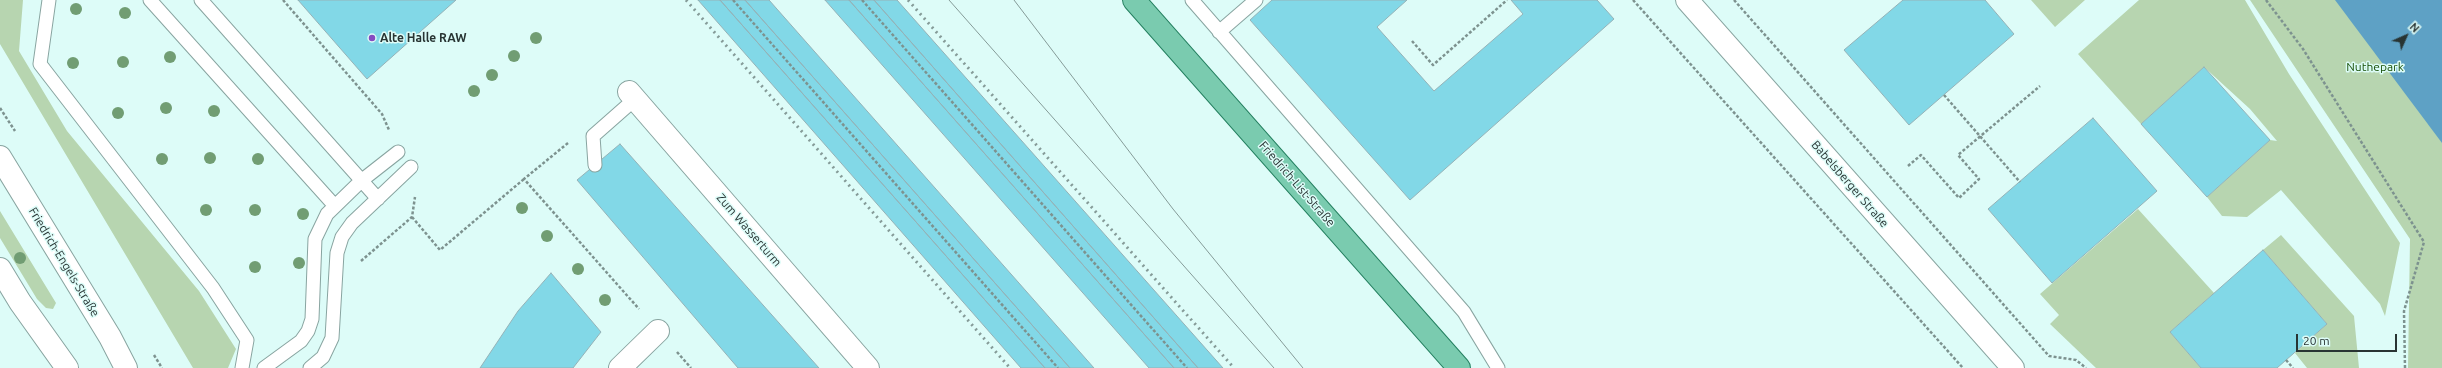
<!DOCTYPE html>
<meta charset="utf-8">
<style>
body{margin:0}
#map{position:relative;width:2442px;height:368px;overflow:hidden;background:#ddfcf8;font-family:Ubuntu,sans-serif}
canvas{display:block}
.north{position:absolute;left:2386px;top:16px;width:40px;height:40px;-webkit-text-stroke:3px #ddfcf8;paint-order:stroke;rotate:45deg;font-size:11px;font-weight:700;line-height:16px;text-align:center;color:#283433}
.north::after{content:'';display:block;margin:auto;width:14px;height:18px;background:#283433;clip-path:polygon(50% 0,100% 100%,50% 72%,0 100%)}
.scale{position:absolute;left:2296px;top:334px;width:101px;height:18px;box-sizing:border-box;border:2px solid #283433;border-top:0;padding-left:5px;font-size:12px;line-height:14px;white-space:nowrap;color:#283433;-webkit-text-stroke:3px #ddfcf8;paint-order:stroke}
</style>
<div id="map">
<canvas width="2442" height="368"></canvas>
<div class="north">N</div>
<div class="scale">20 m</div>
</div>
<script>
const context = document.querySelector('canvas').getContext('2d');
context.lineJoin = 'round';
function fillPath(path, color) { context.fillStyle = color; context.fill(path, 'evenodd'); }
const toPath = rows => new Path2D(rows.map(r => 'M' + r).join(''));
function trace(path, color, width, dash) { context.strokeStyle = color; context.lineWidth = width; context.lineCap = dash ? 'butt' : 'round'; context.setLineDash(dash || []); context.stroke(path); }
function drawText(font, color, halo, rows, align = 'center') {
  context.font = font + ' Ubuntu,sans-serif'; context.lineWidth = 3; context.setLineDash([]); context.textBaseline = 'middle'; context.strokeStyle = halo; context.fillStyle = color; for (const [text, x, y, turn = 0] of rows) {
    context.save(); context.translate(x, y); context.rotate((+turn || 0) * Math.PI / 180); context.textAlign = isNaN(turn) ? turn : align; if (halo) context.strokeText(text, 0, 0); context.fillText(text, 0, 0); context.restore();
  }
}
fillPath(toPath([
 [0,0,23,0,19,51,67,131,199,291,236,349,228,368,193,368,0,44],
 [2031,0,2085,0,2055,27],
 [2139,0,2245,0,2289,74,2400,243,2385,316,2380,304,2281,190,2247,217,2222,216,2207,197,2270,140,2277,141,2250,109,2204,67,2141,124,2078,54],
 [2250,0,2442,0,2442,368,2408,368,2410,239],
 [2138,209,2214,293,2170,332,2201,368,2096,368,2050,324,2059,315,2040,294],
 [0,211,56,303,53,309,46,308,37,299,0,238],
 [2281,235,2354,316,2359,368,2307,368,2295,353,2327,324,2263,250]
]), '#b7d5b0');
fillPath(toPath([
 [2335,0,2442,0,2442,143]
]), '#5ea1c5');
const building = toPath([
 [298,0,456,0,367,79,298,0],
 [698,0,720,0,1045,368,1021,368,698,0],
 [720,0,745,0,1070,368,1045,368,720,0],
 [745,0,769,0,1094,368,1070,368,745,0],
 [825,0,849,0,1174,368,1149,368,825,0],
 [849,0,874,0,1198,368,1174,368,849,0],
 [874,0,897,0,1223,368,1198,368,874,0],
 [1272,0,1407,0,1377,27,1434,91,1523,14,1511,0,1597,0,1614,19,1410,200,1250,20,1272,0],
 [1903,0,1985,0,2014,34,1909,125,1844,50,1903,0],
 [2204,67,2270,140,2207,197,2141,124,2204,67],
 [2093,118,2157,191,2052,283,1988,209,2093,118],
 [620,144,819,368,738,368,577,180,620,144],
 [2263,250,2327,324,2277,368,2201,368,2170,332,2263,250],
 [551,273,601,332,573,368,480,368,518,311,551,273]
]);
fillPath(building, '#82d8e7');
trace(building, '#95b2b7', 1);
const service = toPath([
 [49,0,40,64,213,288,247,340,242,368],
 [150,0,334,205],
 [201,0,378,199],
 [1192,0,1464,312,1498,368],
 [1219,32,1256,0],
 [595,165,593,136,635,99],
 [264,368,301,341,308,331,312,319,315,239,327,214,361,181,398,152],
 [310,368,323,357,332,338,337,253,342,237,352,223,411,167]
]);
const minor = toPath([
 [629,92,868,368],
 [620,368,658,331]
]);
const tertiary = toPath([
 [1687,0,2013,368],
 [0,157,110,337,126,368],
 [0,269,20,302,67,368]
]);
const primary = toPath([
 [1134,0,1459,368]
]);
trace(service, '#88a4a0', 15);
trace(minor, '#88a4a0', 24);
trace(tertiary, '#88a4a0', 24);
trace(primary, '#248060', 24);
trace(toPath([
 [283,0,382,114,389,130],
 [733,0,1058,368],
 [862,0,1187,368],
 [1633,0,1963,368],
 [1734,0,2049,356,2076,360,2086,368],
 [2266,0,2303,49,2424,242,2404,311,2405,368],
 [1412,41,1433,65,1507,0],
 [1944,95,2020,182],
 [0,108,15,131],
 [568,143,524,179,639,309],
 [1908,166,1921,155,1959,198,1979,179,1958,155,2040,86],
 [412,217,440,250,524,179],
 [361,261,412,217,415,197],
 [677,352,691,368],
 [154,355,162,368],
 [2286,360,2293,368]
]), '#7d928f', 2.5, [3, 2]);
trace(service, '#fff', 13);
trace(minor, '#fff', 22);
trace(tertiary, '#fff', 22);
trace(primary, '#7acbaf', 22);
trace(toPath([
 [949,0,1274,368],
 [1014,0,1173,209,1303,368]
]), '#859b98', 1);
trace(toPath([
 [686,0,1010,368],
 [908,0,1234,368]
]), '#859b98', 3, [2, 4]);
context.fillStyle = '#719d73';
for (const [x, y] of [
 [76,9],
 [125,13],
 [536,38],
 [514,56],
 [170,57],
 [123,62],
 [73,63],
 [492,75],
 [474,91],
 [166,108],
 [214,111],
 [118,113],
 [210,158],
 [162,159],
 [258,159],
 [522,208],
 [206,210],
 [255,210],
 [303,214],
 [547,236],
 [20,258],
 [299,263],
 [255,267],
 [578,269],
 [605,300]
]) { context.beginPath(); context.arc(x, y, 6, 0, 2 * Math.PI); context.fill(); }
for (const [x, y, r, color] of [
 [372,38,4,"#854bc1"]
]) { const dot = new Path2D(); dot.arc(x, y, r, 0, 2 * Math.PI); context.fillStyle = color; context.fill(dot); trace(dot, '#ddfcf8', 1.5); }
drawText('bold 12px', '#283433', '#ddfcf8', [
 ["Alte Halle RAW",380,38]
], 'left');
drawText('12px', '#185006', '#ddfcf8', [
 ["Nuthepark",2375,67]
]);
drawText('12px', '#283433', '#ddfcf8', [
 ["Friedrich-List-Straße",1297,184,49],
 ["Babelsberger Straße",1850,184,49],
 ["Zum Wasserturm",749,230,49],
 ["Friedrich-Engels-Straße",64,262,59]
]);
</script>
